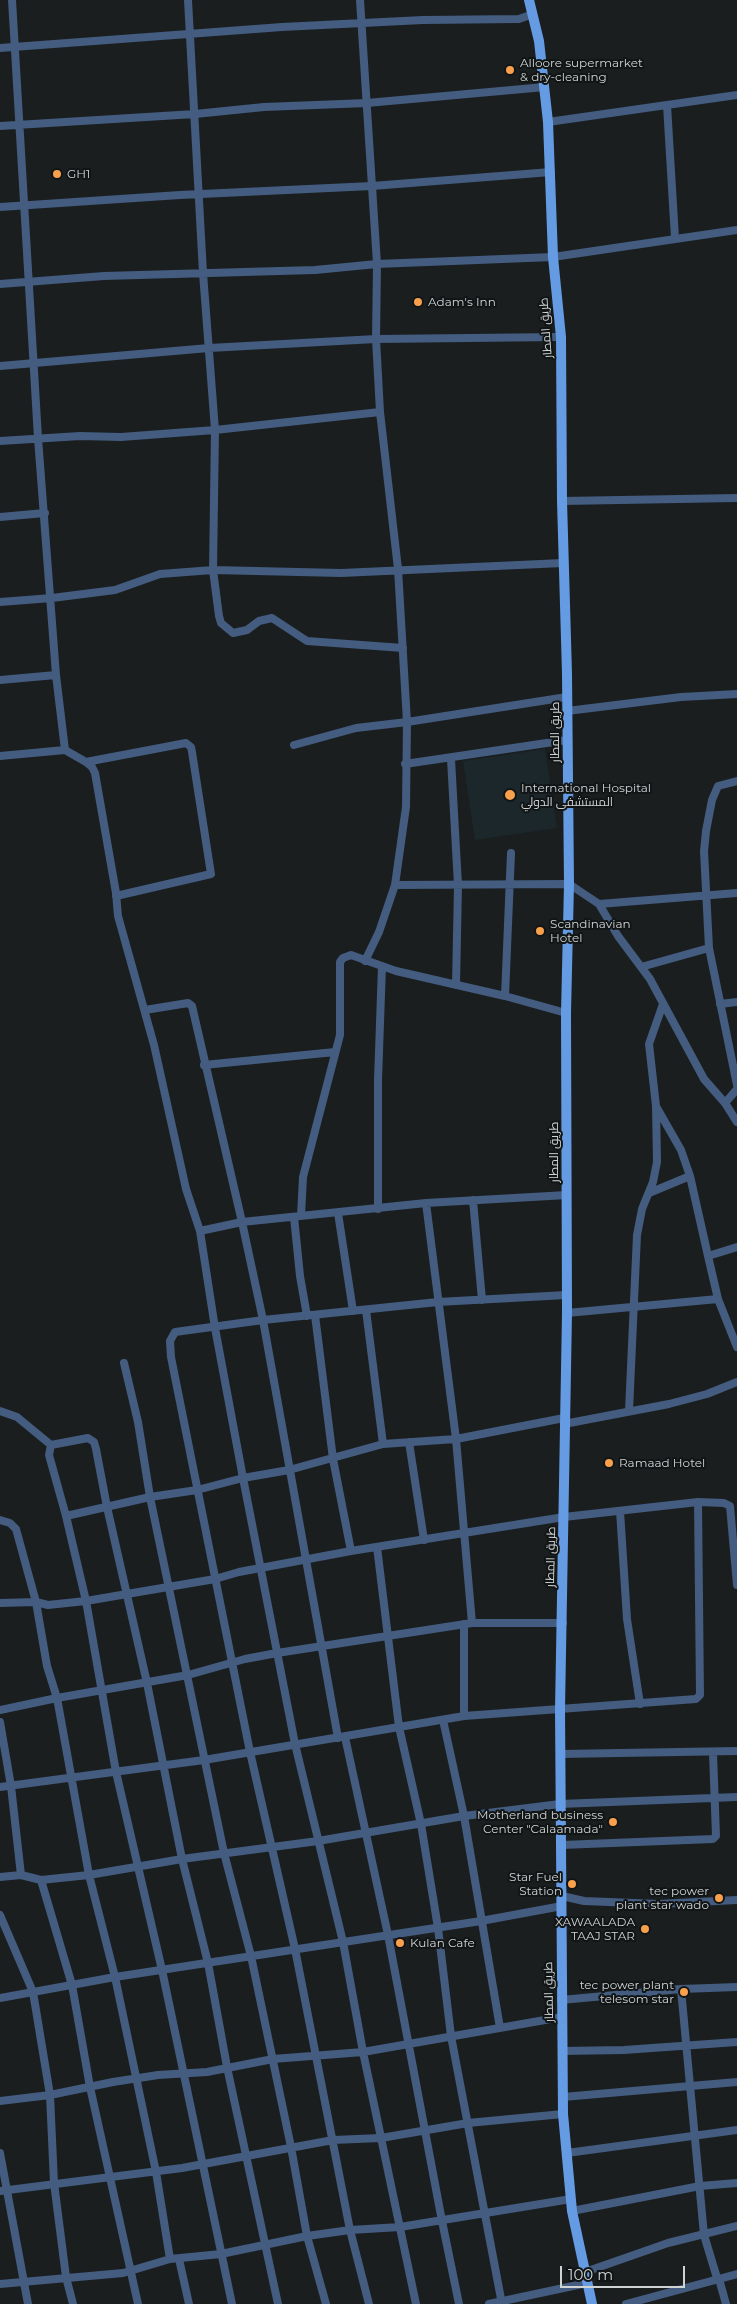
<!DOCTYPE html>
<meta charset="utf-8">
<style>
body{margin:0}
#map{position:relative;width:737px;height:2304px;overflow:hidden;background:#1a1e1f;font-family:Montserrat,sans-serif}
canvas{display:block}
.scale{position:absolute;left:560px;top:2266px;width:125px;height:22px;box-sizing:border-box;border:2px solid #d0d3d4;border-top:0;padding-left:6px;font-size:15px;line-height:18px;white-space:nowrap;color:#d0d3d4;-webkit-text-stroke:4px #111516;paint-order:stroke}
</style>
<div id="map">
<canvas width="737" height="2304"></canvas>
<div class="scale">100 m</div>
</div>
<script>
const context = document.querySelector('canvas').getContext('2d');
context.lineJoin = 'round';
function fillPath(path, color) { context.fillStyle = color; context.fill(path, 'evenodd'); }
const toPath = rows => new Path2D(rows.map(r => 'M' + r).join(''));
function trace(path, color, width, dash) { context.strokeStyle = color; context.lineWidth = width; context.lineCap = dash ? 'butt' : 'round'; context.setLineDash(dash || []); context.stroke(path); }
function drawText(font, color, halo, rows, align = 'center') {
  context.font = font + ' Montserrat,Cairo,sans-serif'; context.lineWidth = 4; context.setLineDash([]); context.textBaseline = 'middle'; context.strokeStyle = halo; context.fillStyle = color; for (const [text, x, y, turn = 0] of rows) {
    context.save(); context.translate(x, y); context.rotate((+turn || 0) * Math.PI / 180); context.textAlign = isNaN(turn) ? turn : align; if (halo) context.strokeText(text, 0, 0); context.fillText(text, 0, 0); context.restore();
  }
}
fillPath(toPath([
 [545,749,557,828,475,840,463,761]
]), '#1c272b');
trace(toPath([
 [12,0,38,438,56,675,65,750],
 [188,0,203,273,215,430,213,570,219,616,221,623,233,633,247,630,259,621,272,618,307,641,403,648],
 [360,0,377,264,376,339,380,412,398,569,407,722,406,807,395,885,379,932,365,961],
 [0,48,282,27,423,20,519,19,533,14],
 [667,105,675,238],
 [548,122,737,95],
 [0,126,195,114,264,107,367,103,545,87],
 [0,207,180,195,372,186,551,172],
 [0,284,104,276,315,270,377,264,553,257,737,230],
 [0,366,209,348,376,339,561,337],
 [0,441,80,436,121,437,215,430,380,412],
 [562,501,737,498],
 [0,517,45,513],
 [0,602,52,598,115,590,160,574,213,570,341,573,563,563],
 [0,680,56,675],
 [567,711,681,697,737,694],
 [294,745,356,728,407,722,567,697],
 [0,756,65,750,86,762,92,767,95,773,116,893,118,916,154,1045,186,1189,200,1231,215,1328,243,1478,295,1744,343,1942,363,2052,416,2304],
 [451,759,458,885,456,985],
 [86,762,186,743,191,747,192,752,211,874,116,896],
 [405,764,567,740],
 [737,781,718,786,712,800,706,831,704,851,709,948,737,1085],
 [395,885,569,884,599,904,618,936,650,979,704,1079,725,1103,737,1122],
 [599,904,737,893],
 [641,967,709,948],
 [505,996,511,853],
 [720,1004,737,1002],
 [145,1010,188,1003,192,1006,242,1222,263,1320,338,1738],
 [204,1065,335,1052],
 [725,1103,737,1089],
 [657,1108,681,1150,690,1176,708,1256],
 [649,1193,690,1176],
 [473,1200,482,1300],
 [426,1203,456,1439,472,1623],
 [378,1209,378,1080,382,966],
 [338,1213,353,1311],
 [301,1216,303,1177,340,1035,340,962,343,958,351,955,396,971,505,996,566,1013],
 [294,1217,300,1276,307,1316],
 [200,1231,242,1222,426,1203,567,1195],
 [737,1247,708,1256,718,1299,737,1347],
 [366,1310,383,1444],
 [567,1313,718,1299],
 [315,1315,333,1459,351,1551],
 [124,1363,138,1422,150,1497,224,1853,251,1956,291,2147,307,2236,326,2304],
 [0,1411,17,1417,51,1445],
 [629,1411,637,1235,642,1209,653,1182,657,1162,656,1106,649,1044,663,1004],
 [564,1424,669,1404,707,1394,737,1382],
 [409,1442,424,1540],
 [51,1445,88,1438,94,1442,96,1449,107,1507,147,1683,182,1859,208,1963,227,2067,278,2304],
 [51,1445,49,1455,66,1516,86,1601,116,1772,162,1970,232,2304],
 [620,1511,627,1619,640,1704],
 [66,1516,150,1497,197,1490,243,1478,289,1470,383,1444,456,1439,564,1418],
 [0,1520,10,1523,16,1529,36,1602,47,1666,57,1698,89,1875,115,1977,156,2172,170,2259],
 [377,1547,399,1727,421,1824,438,1928,451,2036,502,2304],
 [0,1603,36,1602,48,1605,86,1601,215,1579,239,1572,351,1551,564,1517,698,1502,724,1503,730,1506,737,1585],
 [464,1624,464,1716],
 [0,1710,57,1698,188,1675,245,1659,277,1653,472,1623,563,1623],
 [443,1720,464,1816,500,2028],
 [0,1722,11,1786,21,1875],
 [345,1737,388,1935,442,2221,459,2304],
 [561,1754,737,1751],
 [0,1787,204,1760,464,1716,696,1699,700,1695,698,1502],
 [562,1845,713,1839,716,1836,713,1753],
 [0,1877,21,1875,41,1880,89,1875,182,1859,318,1841,464,1816,560,1804,737,1797],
 [41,1880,72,1985,90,2087,138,2304],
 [562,1896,584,1901,658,1904,737,1900],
 [0,1915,33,1992,50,2095,54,2183,66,2277,73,2304],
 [681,1989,704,2235,717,2278],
 [0,1998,115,1977,481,1921,562,1906],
 [561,2000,681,1989,737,1987],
 [562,2051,624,2050,737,2042],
 [563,2097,737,2082],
 [0,2101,50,2095,113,2082,158,2075,207,2072,273,2059,363,2052,562,2017],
 [0,2153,28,2304],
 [567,2153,737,2130],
 [0,2191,182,2168,333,2140,381,2138,468,2123,563,2114],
 [572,2211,700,2186,737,2183],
 [179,2259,189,2304],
 [585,2272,668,2243,737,2226],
 [719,2279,726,2304],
 [0,2284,123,2273,170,2259,221,2254,307,2236,350,2230,400,2227,571,2199],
 [369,2304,350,2230,295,1949,250,1752,171,1357,170,1341,175,1332,263,1320,438,1302,566,1295],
 [489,2304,587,2283],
 [626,2304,737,2274]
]), '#435c7f', 8);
trace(toPath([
 [529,0,539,41,548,122,553,257,561,337,562,501,567,674,569,884,566,1013,567,1313,560,1710,563,2114,572,2211,592,2304]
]), '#659be3', 10);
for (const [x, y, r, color] of [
 [510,70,5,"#f9a04c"],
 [57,174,5,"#f9a04c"],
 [418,302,5,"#f9a04c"],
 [510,795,6,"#f9a04c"],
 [540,931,5,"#f9a04c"],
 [609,1463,5,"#f9a04c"],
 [613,1822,5,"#f9a04c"],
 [572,1884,5,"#f9a04c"],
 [719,1898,5,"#f9a04c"],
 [645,1929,5,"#f9a04c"],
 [400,1943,5,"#f9a04c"],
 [684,1992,5,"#f9a04c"]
]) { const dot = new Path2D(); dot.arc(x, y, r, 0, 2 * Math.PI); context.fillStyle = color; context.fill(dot); trace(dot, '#111516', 2); }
drawText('12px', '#d0d3d4', '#111516', [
 ["Alloore supermarket",520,63],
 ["& dry-cleaning",520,77],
 ["GH1",67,174],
 ["Adam's Inn",428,302],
 ["International Hospital",521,788],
 ["المستشفى الدولي",521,802],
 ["Scandinavian",550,924],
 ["Hotel",550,938],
 ["Ramaad Hotel",619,1463],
 ["Motherland business",603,1815,"right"],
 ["Center \"Calaamada\"",603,1829,"right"],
 ["Star Fuel",562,1877,"right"],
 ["Station",562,1891,"right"],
 ["tec power",709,1891,"right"],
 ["plant star wado",709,1905,"right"],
 ["XAWAALADA",635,1922,"right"],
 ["TAAJ STAR",635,1936,"right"],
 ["Kulan Cafe",410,1943],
 ["tec power plant",674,1985,"right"],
 ["telesom star",674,1999,"right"]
], 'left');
drawText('12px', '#d0d3d4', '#111516', [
 ["طريق المطار",546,328,-94],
 ["طريق المطار",555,732,-90],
 ["طريق المطار",554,1152,-90],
 ["طريق المطار",551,1557,-89],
 ["طريق المطار",549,1992,-91]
]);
</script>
